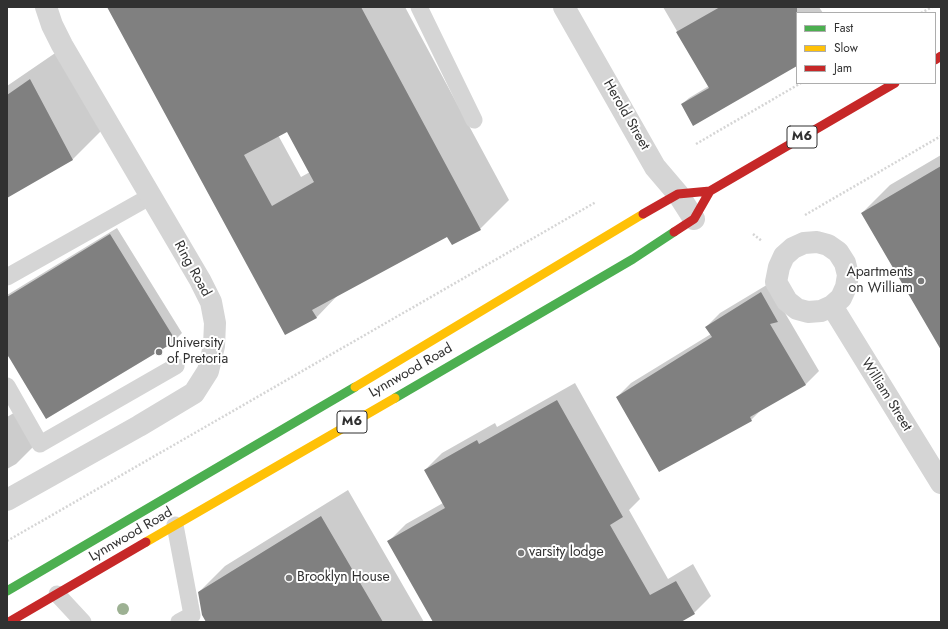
<!DOCTYPE html>
<style>
body{margin:0}
#map{position:relative;width:948px;height:629px;overflow:hidden;background:#fff;font-family:Jost,sans-serif}
canvas{display:block}
.frame{position:absolute;inset:0;border:8px solid #313131;pointer-events:none}
.legend{position:absolute;left:796px;top:12px;width:140px;height:72px;box-sizing:border-box;background:#fff;border:1px solid #adadad;margin:0;padding:5px 7px;list-style:none;font-size:12px;color:#313131}
.legend li{display:flex;align-items:center;gap:8px;height:20px}
.legend b{width:20px;border:1px solid #adadad}
</style>
<div id="map">
<canvas width="948" height="629"></canvas>
<div class="frame"></div>
<ul class="legend">
<li><b style="height:5px;background:#4caf50"></b>Fast</li>
<li><b style="height:5px;background:#ffc107"></b>Slow</li>
<li><b style="height:5px;background:#c62828"></b>Jam</li>
</ul>
</div>
<script>
const context = document.querySelector('canvas').getContext('2d');
context.lineJoin = 'round';
function fillPath(path, color) { context.fillStyle = color; context.fill(path, 'evenodd'); }
const toPath = rows => new Path2D(rows.map(r => 'M' + r).join(''));
function trace(path, color, width, dash) { context.strokeStyle = color; context.lineWidth = width; context.lineCap = dash ? 'butt' : 'round'; context.setLineDash(dash || []); context.stroke(path); }
function drawText(font, color, halo, rows, align = 'center') {
  context.font = font + ' Jost,sans-serif'; context.lineWidth = 4; context.setLineDash([]); context.textBaseline = 'middle'; context.strokeStyle = halo; context.fillStyle = color; for (const [text, x, y, turn = 0] of rows) {
    context.save(); context.translate(x, y); context.rotate((+turn || 0) * Math.PI / 180); context.textAlign = isNaN(turn) ? turn : align; if (halo) context.strokeText(text, 0, 0); context.fillText(text, 0, 0); context.restore();
  }
}
fillPath(toPath([
 [109,7,405,7,509,200,480,229,448,236,338,295,316,318],
 [287,130,310,172,301,177,278,135],
 [663,7,819,7,823,13,797,13,797,65,682,104,689,98,709,86],
 [64,47,106,126,72,160,7,197,7,86],
 [941,155,941,348,862,213,890,185],
 [117,228,182,333,175,340,7,357,7,295],
 [775,280,785,313,819,371,806,384,762,409,751,420,617,397,631,383,711,334,706,327,720,313],
 [575,383,640,499,629,510,668,579,693,564,711,596,694,613,679,622,446,622,389,541,406,524,443,503,425,470,442,453,495,423,497,427],
 [17,411,35,445,16,464,7,469,7,417],
 [348,490,424,622,207,622,199,592,225,566]
]), '#0003');
fillPath(toPath([
 [107,7,361,7,481,230,452,245,447,237,312,310,317,318,285,335],
 [287,132,314,182,272,206,244,155],
 [720,7,797,7,797,66,693,126,681,104,709,88,676,32],
 [30,79,73,160,7,198,7,95],
 [941,166,941,350,861,213],
 [110,234,176,341,46,419,7,354,7,297],
 [761,292,778,322,770,324,806,385,750,417,752,421,659,472,616,397,712,337,705,327],
 [557,400,623,517,610,525,650,595,676,581,695,614,681,622,433,622,387,541,445,508,424,470,477,440,479,444],
 [321,516,383,622,206,622,202,615,198,592]
]), '#808080');
trace(toPath([
 [921,13,932,7],
 [696,144,801,83],
 [805,215,941,136],
 [753,234,762,241],
 [7,541,596,202]
]), '#d5d5d5', 2.5, [2, 2]);
trace(toPath([
 [419,7,474,120],
 [7,277,151,196],
 [7,386,40,444,176,366],
 [175,525,192,615,179,622],
 [57,594,83,622]
]), '#d5d5d5', 17);
trace(toPath([
 [564,7,655,167,678,194,694,219],
 [817,242,828,245,838,252,845,263,848,275,846,287,841,298,832,306,821,311,808,312,797,309,787,301,776,282,779,267,784,256,793,248,804,243,817,242],
 [832,306,941,483],
 [7,500,139,426,194,393,208,371,214,346,215,323,211,302,200,280,62,45,52,25,46,7]
]), '#d5d5d5', 22);
trace(toPath([
 [395,398,633,259,674,232],
 [7,591,355,387]
]), '#4caf50', 9);
trace(toPath([
 [355,387,643,214],
 [146,542,395,398]
]), '#ffc107', 9);
trace(toPath([
 [935,60,941,56],
 [643,214,678,194,710,191,895,83],
 [674,232,694,219,710,191],
 [9,622,146,542]
]), '#c62828', 9);
context.fillStyle = '#9db193';
for (const [x, y] of [
 [123,609]
]) { context.beginPath(); context.arc(x, y, 6, 0, 2 * Math.PI); context.fill(); }
for (const [x, y, r, color] of [
 [921,281,4,"#797979"],
 [159,352,4,"#797979"],
 [521,553,4,"#797979"],
 [289,578,4,"#797979"]
]) { const dot = new Path2D(); dot.arc(x, y, r, 0, 2 * Math.PI); context.fillStyle = color; context.fill(dot); trace(dot, '#fff', 1.5); }
for (const [x, y, w] of [
 [802,137,30],
 [352,422,30]
]) { const box = new Path2D(); box.roundRect(x - w / 2, y - 11, w, 22, 3); context.fillStyle = '#fff'; context.fill(box); trace(box, '#313131', 1); }
drawText('bold 13px', '#313131', null, [
 ["M6",802,137],
 ["M6",352,422]
]);
drawText('14px', '#313131', '#fff', [
 ["Herold Street",626,115,60],
 ["Ring Road",192,269,61],
 ["Lynnwood Road",411,371,-30],
 ["William Street",886,395,58],
 ["Lynnwood Road",131,535,-30]
]);
drawText('14px', '#313131', '#fff', [
 ["Apartments",913,273,"right"],
 ["on William",913,289,"right"],
 ["University",167,344],
 ["of Pretoria",167,360],
 ["varsity lodge",529,553],
 ["Brooklyn House",297,578]
], 'left');
</script>
